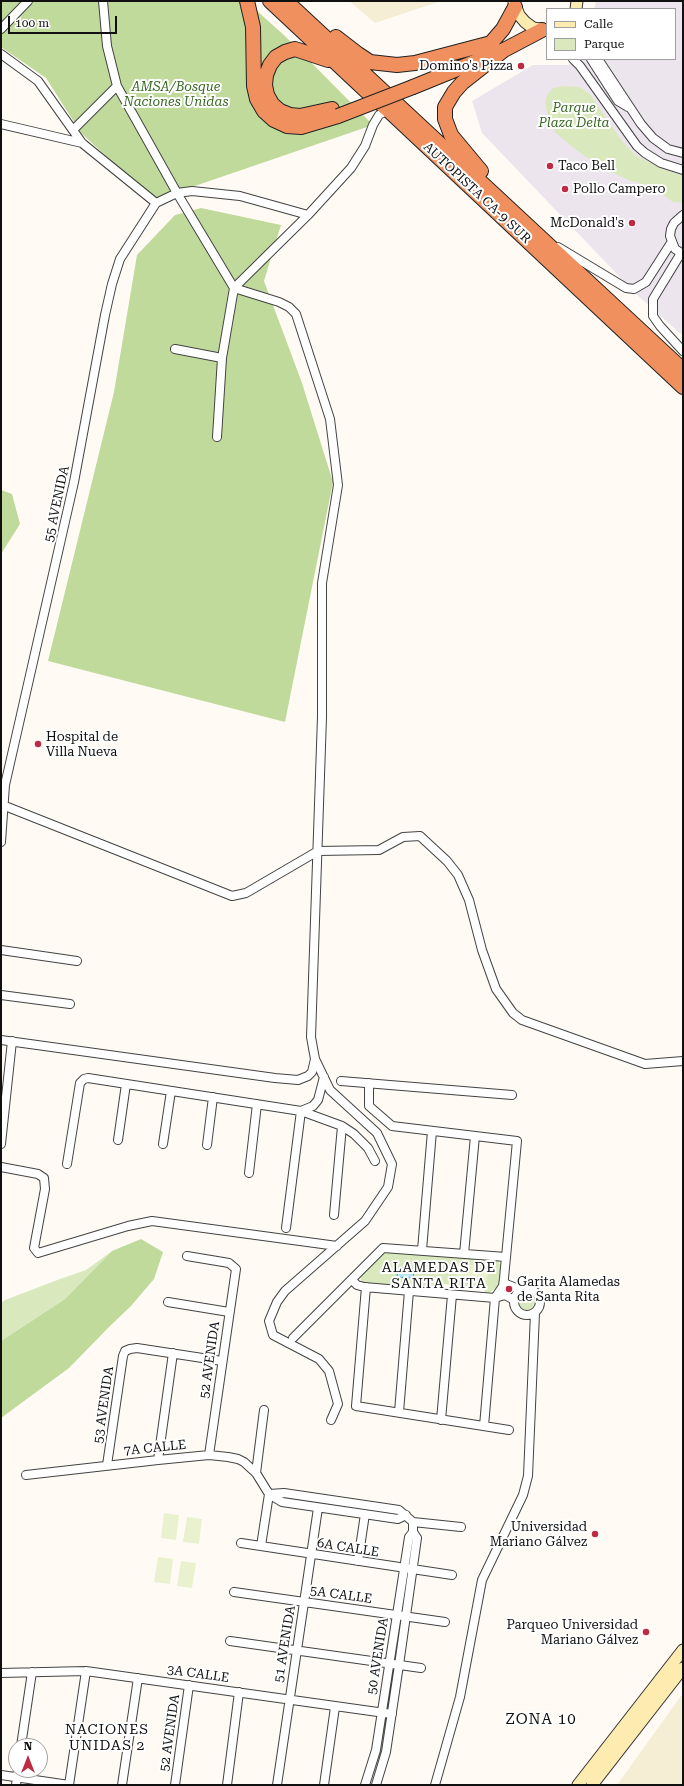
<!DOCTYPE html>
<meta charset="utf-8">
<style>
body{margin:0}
#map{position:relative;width:684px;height:1786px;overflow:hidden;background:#fffbf4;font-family:"Roboto Serif",serif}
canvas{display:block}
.frame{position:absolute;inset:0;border:2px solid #101010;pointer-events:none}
.legend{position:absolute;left:546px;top:8px;width:130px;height:52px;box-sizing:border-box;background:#fff;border:1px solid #9f9f9f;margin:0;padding:5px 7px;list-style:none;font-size:12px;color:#101010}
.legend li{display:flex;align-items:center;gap:8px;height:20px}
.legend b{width:20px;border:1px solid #9f9f9f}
.north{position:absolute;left:8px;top:1738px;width:40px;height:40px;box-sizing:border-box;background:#fff;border:1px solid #9f9f9f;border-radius:50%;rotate:0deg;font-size:11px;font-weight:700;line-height:16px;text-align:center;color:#101010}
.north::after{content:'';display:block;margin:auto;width:14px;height:18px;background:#bf2a43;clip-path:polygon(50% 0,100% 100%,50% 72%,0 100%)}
.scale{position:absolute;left:8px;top:16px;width:109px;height:18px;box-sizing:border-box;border:2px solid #101010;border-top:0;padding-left:5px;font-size:12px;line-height:14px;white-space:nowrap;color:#101010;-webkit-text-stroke:3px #fff;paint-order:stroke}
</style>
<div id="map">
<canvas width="684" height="1786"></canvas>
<div class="frame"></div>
<ul class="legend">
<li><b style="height:5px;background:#fdebb0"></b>Calle</li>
<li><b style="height:11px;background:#d9e9bd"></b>Parque</li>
</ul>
<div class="north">N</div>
<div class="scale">100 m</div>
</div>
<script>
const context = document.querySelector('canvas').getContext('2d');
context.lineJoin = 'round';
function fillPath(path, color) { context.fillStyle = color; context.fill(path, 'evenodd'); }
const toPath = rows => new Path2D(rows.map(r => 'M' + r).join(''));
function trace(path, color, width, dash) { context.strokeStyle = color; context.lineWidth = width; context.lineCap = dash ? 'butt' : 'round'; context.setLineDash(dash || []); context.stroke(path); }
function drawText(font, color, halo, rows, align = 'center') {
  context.font = font + ' "Roboto Serif",serif'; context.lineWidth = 4; context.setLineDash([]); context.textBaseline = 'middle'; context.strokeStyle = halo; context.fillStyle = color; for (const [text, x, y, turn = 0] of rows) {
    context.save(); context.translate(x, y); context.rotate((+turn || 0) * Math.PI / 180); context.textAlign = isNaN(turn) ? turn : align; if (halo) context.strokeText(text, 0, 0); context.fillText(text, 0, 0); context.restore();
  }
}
fillPath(toPath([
 [596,1,683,1,683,336,636,294,482,133,472,101,533,65,568,65,580,59,675,59,675,9,594,9]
]), '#ece5ee');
fillPath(toPath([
 [349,1,441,1,375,23],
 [683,1693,683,1785,617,1785]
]), '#f5eed4');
fillPath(toPath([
 [563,86,579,87,589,93,622,141,635,155,662,169,683,176,683,203,673,202,651,186,631,181,602,168,575,149,556,133,549,122,545,102,547,95,553,88],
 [112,1251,65,1299,1,1341,1,1303,5,1300,60,1279,86,1270],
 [385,1252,498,1261,500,1264,499,1286,489,1293,485,1292,484,1288,444,1284,442,1288,439,1289,362,1282,360,1277],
 '517 1302a10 10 0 1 1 20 0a10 10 0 1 1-20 0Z'
]), '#d9e9bd');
fillPath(toPath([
 [1,1,246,1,285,36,373,125,154,200,81,133,46,78,1,47],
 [201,208,281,225,264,281,302,383,333,482,285,722,48,661,114,392,137,255,175,215],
 [1,490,12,494,20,524,1,554],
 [141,1239,163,1252,154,1279,131,1306,110,1326,69,1368,1,1418,1,1341,65,1299,112,1251]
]), '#c0da9c');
fillPath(toPath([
 [457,1264,488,1266,487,1281,456,1279],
 [164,1513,179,1515,176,1540,161,1538],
 [187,1517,202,1519,199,1544,183,1542],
 [158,1557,173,1559,170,1584,154,1582],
 [181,1561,196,1563,192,1588,177,1586]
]), '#e9f1cf');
const water = toPath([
 [398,1268,414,1269,413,1278,397,1277,398,1268]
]);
fillPath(water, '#b9e6f5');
trace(water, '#41a5cb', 1);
const street = toPath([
 [103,1,107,46,117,86,177,193,234,288,279,302,289,307,296,314,330,419,338,485,322,583,322,717,311,1037,315,1059,330,1090,377,1133,392,1164,388,1187,365,1221,285,1291,277,1302,269,1321,273,1335,319,1359,329,1371,338,1404,331,1420],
 [1,29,28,1],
 [1,54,38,81,82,143,156,203],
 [573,59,580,66,637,146,645,153,661,163,683,170],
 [591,59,618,101,628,107],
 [598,59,641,124,653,138,668,149,683,153],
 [1,124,82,143],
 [74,129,117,86],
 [683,215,674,223,671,229,670,236,675,249,683,254],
 [558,247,626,288,634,289,646,282,671,243],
 [681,253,653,299,653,316,660,326,683,351],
 [175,349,222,358],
 [217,437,222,358,234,288,308,215,351,168,365,146,373,125,379,115,388,110],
 [5,806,232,896,246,893,318,851,379,850,403,837,420,836,447,861,458,875,469,900,482,950,496,989,513,1013,522,1020,645,1064,683,1061],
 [1,842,5,785,74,482,105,315,112,284,120,259,156,203,177,193,192,191,240,196,308,215],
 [1,950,77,961],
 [1,995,70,1004],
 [1,1040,275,1078,298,1080,308,1076,312,1072,315,1059],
 [341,1081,512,1095],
 [369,1083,369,1106,392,1126,517,1141,504,1278,503,1286,495,1298,484,1426],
 [342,1126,354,1134,368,1148,375,1161],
 [118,1140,126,1084],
 [1,1144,12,1041],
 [163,1144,171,1091],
 [207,1145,213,1097],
 [67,1164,80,1083,84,1079,88,1078,301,1111,313,1106,318,1100,324,1077],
 [1,1167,38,1174,44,1178,45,1189,34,1248,38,1253,128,1226,152,1221,337,1246],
 [249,1173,257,1104],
 [286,1228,301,1111,342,1126,334,1215],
 [422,1250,432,1131],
 [464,1254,475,1136],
 [187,1256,229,1263,236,1269,209,1455],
 [352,1280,357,1285,364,1287,495,1298,505,1295,514,1300],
 [504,1283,521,1290],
 [366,1287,356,1406,509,1430],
 '514 1302a13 13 0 1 1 26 0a13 13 0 1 1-26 0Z',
 [168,1302,229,1312],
 [293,1338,383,1248,506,1257],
 [399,1412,409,1291],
 [441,1420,452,1295],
 [158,1460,173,1353],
 [107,1465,123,1356,125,1351,130,1349,137,1348,222,1361],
 [256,1473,264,1410],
 [26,1475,158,1460,209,1455,228,1457,238,1459,244,1462,256,1473,269,1494,282,1502,398,1519,406,1515],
 [269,1494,284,1493,399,1510,413,1522,461,1527],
 [241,1543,452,1575],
 [261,1546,269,1494],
 [358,1561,365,1514],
 [234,1592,445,1622],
 [230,1641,421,1668],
 [1,1673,86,1671,392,1714],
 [21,1746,32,1672],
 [1,1775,69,1785],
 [16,1785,18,1770],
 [69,1785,86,1671],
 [122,1785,138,1678],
 [175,1785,189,1685],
 [227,1785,239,1692],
 [277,1785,318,1508],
 [324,1785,335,1707],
 [365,1785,376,1750,409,1537,413,1532],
 [376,1785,386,1752,399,1665,417,1538,413,1532,413,1522],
 [435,1785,460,1697,482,1580,523,1495,528,1476,535,1313]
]);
const secondary = toPath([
 [514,2,519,15,525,22,533,28,546,30],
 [576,9,577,1],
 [578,1785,683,1650],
 [592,1785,683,1668]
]);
const highway = toPath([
 [247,1,253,27,254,86,257,99,264,111,274,120,287,126,301,127,338,116],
 [270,1,365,90,388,110,683,387],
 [286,1,683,370],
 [336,37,358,54,370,62,397,65,415,63,491,43,503,29,515,7],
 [328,60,295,49,285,52,276,57,270,65,266,75,265,85,267,95,272,104,280,111,290,115,300,116,332,109],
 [413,87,504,50,542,30],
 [481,171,451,135,445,119,445,107,454,92,462,83,504,50]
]);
trace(street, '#434343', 10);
trace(secondary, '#323232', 13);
trace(highway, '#212121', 16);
trace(street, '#fff', 8);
trace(secondary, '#fdebb0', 11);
trace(highway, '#f1905f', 14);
const highwayBridge = toPath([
 [338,116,413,87]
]);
trace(highwayBridge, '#212121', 16, []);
trace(highwayBridge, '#f1905f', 14);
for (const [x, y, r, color] of [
 [521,66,4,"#bf2a43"],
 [550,166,4,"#bf2a43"],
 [565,189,4,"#bf2a43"],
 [632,223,4,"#bf2a43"],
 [38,744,4,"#bf2a43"],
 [509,1289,4,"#bf2a43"],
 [595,1534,4,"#bf2a43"],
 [646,1632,4,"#bf2a43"]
]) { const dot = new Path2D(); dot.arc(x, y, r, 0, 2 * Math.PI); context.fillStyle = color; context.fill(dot); trace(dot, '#fff', 1.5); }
drawText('13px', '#101010', '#fff', [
 ["Domino's Pizza",513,66],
 ["Taco Bell",558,166,"left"],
 ["Pollo Campero",573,189,"left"],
 ["McDonald's",624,223],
 ["Hospital de",46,737,"left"],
 ["Villa Nueva",46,752,"left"],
 ["Garita Alamedas",517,1282,"left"],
 ["de Santa Rita",517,1297,"left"],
 ["Universidad",587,1527],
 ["Mariano Gálvez",587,1542],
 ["Parqueo Universidad",638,1625],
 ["Mariano Gálvez",638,1640]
], 'right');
drawText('italic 13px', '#386821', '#fff', [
 ["AMSA/Bosque",176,87],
 ["Naciones Unidas",176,102],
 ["Parque",574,108],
 ["Plaza Delta",574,123]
]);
drawText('13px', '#101010', '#fff', [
 ["AUTOPISTA CA-9 SUR",477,193,43],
 ["55 AVENIDA",57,504,-78],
 ["52 AVENIDA",210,1360,-82],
 ["53 AVENIDA",104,1405,-82],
 ["7A CALLE",155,1448,-6],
 ["6A CALLE",348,1548,9],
 ["5A CALLE",341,1595,8],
 ["51 AVENIDA",285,1644,-81],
 ["50 AVENIDA",378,1656,-81],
 ["3A CALLE",198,1674,8],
 ["52 AVENIDA",170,1733,-82]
]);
context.letterSpacing = '1px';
drawText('14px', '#101010', '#fff', [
 ["ALAMEDAS DE",439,1268],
 ["SANTA RITA",439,1284],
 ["NACIONES",107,1730],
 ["UNIDAS 2",107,1746]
]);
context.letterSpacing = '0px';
context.letterSpacing = '1px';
drawText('15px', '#101010', '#fff', [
 ["ZONA 10",541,1720]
]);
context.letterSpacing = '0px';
</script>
